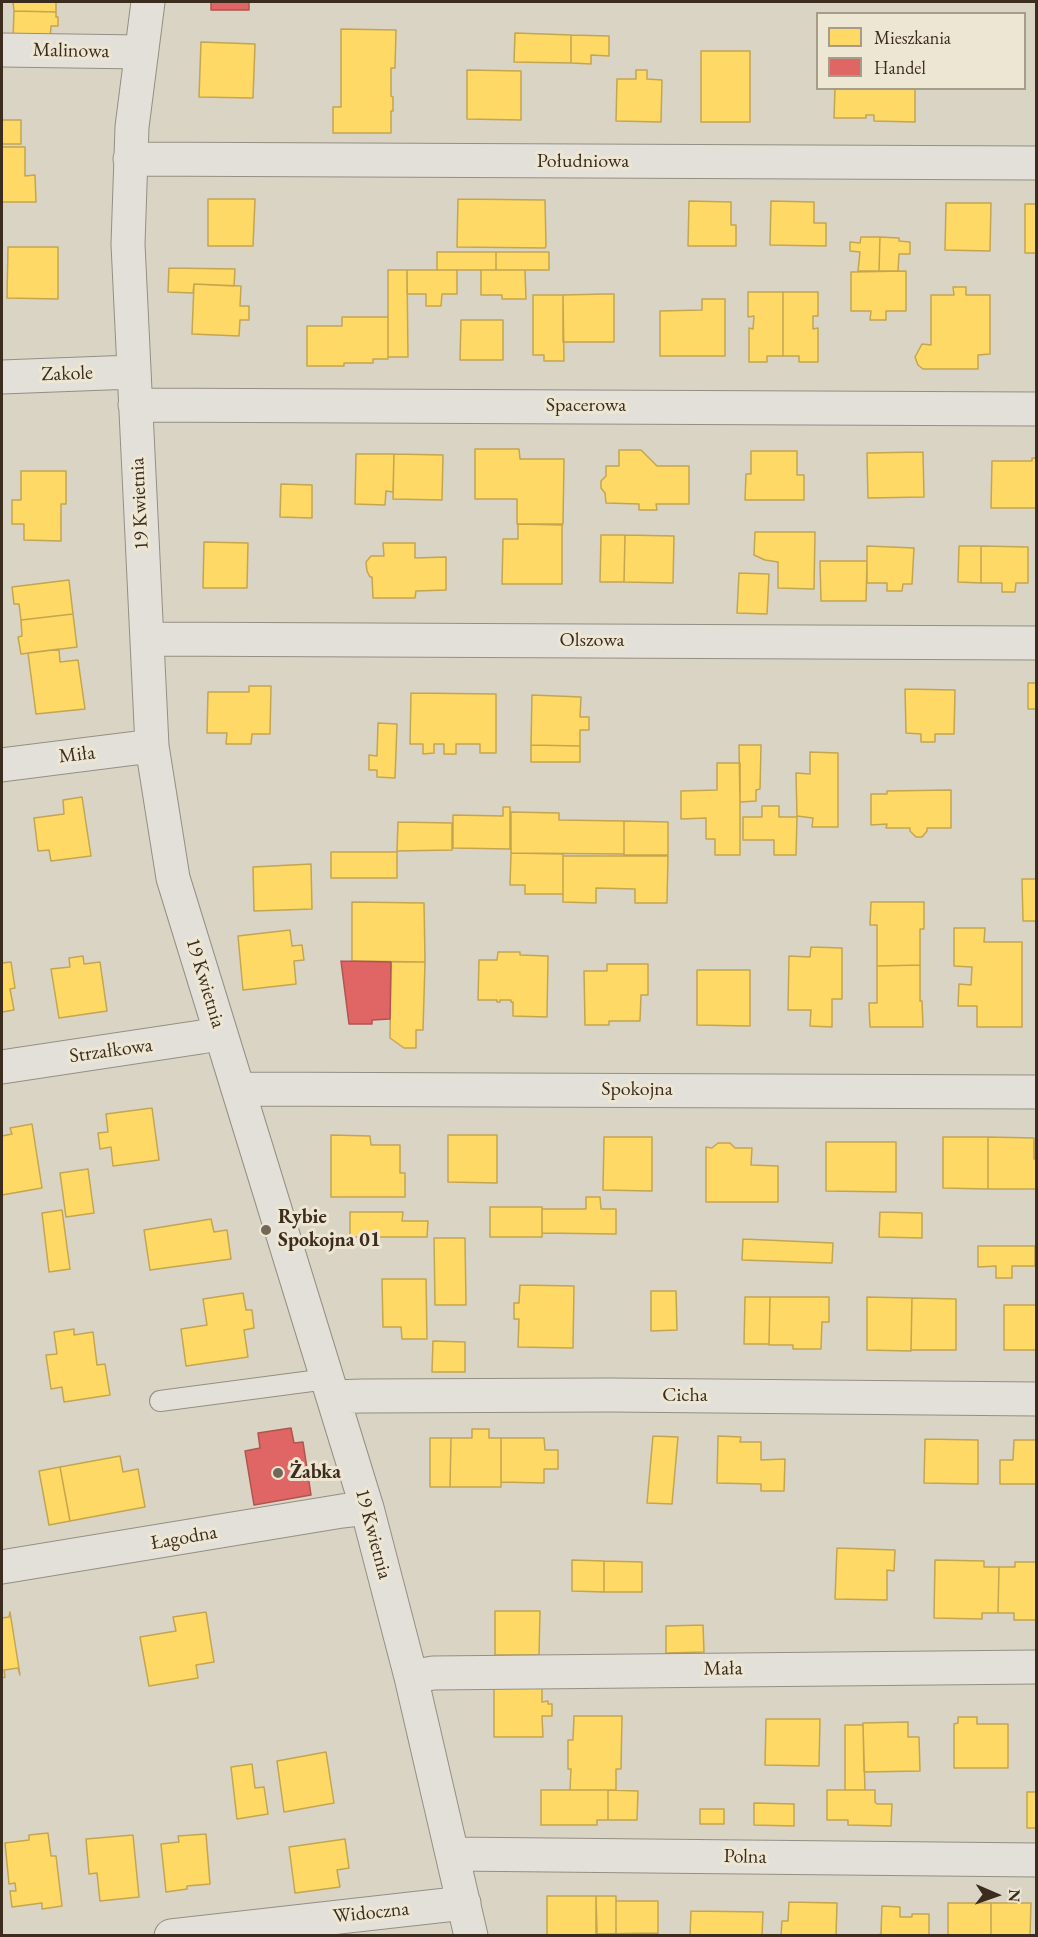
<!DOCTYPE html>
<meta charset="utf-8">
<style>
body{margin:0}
#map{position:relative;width:1038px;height:1937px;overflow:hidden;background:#dad4c4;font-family:"EB Garamond",serif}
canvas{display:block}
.frame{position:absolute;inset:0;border:3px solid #3c2c1e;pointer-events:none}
.legend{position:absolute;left:816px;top:12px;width:210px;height:78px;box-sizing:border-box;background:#ede6d2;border:2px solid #a69c8a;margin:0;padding:8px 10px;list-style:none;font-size:18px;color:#3c2c1e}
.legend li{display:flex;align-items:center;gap:12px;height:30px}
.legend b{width:30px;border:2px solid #a69c8a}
.north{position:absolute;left:966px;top:1865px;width:60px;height:60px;-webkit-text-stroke:4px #ede6d2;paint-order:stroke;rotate:92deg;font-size:16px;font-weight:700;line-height:24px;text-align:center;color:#3c2c1e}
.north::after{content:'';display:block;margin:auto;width:21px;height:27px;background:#3c2c1e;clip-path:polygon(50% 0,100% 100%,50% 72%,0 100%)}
</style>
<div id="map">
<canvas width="1038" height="1937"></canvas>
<div class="frame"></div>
<ul class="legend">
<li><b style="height:16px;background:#ffd966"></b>Mieszkania</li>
<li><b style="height:16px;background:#e06666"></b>Handel</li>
</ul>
<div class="north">N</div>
</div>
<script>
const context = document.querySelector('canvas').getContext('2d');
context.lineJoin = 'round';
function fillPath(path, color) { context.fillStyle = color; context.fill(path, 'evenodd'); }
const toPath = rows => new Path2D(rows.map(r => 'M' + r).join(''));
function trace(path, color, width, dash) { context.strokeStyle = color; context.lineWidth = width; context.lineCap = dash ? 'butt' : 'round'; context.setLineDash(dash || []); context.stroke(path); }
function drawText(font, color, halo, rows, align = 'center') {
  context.font = font + ' "EB Garamond",serif'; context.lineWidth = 6; context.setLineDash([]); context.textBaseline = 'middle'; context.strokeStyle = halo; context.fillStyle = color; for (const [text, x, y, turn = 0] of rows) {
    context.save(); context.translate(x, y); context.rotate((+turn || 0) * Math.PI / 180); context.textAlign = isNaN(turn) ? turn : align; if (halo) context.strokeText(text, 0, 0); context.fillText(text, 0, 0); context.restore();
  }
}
const homes = toPath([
 [13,2,56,2,56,12,14,11,13,2],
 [14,11,56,12,56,17,58,17,58,26,51,26,50,40,13,39,14,11],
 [341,29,396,30,395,68,391,68,391,96,393,97,393,111,391,111,391,133,333,133,333,107,341,107,341,29],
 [515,33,571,35,571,63,514,62,515,33],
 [571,35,609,36,609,56,591,55,591,64,571,63,571,35],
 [201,42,255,44,253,98,199,97,201,42],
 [701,51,750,51,750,122,701,122,701,51],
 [467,70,521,71,521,120,467,119,467,70],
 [636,70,647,70,647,79,662,80,661,122,616,121,617,79,636,79,636,70],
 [835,88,915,88,915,122,874,121,874,115,866,115,866,118,834,118,835,88],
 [2,120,21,120,21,144,2,144,2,120],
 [2,147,25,147,25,176,35,175,36,202,2,202,2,147],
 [208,199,255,199,253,246,208,246,208,199],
 [458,199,545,200,546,246,545,248,457,247,458,199],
 [689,201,731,202,731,225,736,225,736,246,688,246,689,201],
 [771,201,814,202,814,223,826,223,826,246,770,245,771,201],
 [946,203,991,203,990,251,945,250,946,203],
 [1025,204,1036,204,1036,253,1025,253,1025,204],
 [861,237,880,237,879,271,858,271,860,252,850,251,850,242,860,243,861,237],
 [880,237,899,238,899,241,910,242,910,254,899,254,898,271,879,271,880,237],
 [8,247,58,247,58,299,7,298,8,247],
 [437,252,496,252,496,270,437,270,437,252],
 [496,252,549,252,549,270,496,270,496,252],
 [169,268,235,269,234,286,194,284,193,293,168,292,169,268],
 [388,270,407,270,408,357,388,357,388,270],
 [407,270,457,270,457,294,442,294,441,306,426,306,426,294,407,294,407,270],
 [481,270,525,270,526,299,502,299,502,295,481,295,481,270],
 [906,271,906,311,886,311,886,320,870,320,871,311,851,311,851,272,906,271],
 [194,284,241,286,240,306,249,306,249,320,240,320,239,336,192,334,194,284],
 [953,287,966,287,966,295,990,295,990,354,978,355,978,369,923,369,918,365,915,357,922,344,931,345,931,295,954,295,953,287],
 [748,292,783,292,783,356,767,356,767,362,749,362,749,328,753,329,754,316,748,317,748,292],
 [783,292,818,292,818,316,813,316,813,329,818,328,818,362,799,362,799,356,783,356,783,292],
 [605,294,614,294,614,342,563,342,563,295,605,294],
 [533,295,563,295,564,361,544,361,544,355,533,355,533,295],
 [702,299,725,299,725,356,660,356,660,311,702,310,702,299],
 [342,317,388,317,388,359,373,359,373,363,344,363,344,366,307,366,307,326,342,326,342,317],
 [461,320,503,320,503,360,460,360,461,320],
 [475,449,519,449,520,459,564,459,563,524,517,524,517,499,475,499,475,449],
 [619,450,641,450,657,466,689,466,689,504,656,504,657,510,639,510,639,504,606,503,605,493,601,488,601,481,606,476,606,466,619,466,619,450],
 [751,451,797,451,797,475,804,475,804,500,745,500,746,474,751,474,751,451],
 [923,452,924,497,868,498,867,453,923,452],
 [356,454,394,454,393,492,386,491,385,505,355,504,356,454],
 [394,454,443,455,442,500,393,499,394,454],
 [1032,458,1036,458,1036,508,991,508,992,461,1032,461,1032,458],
 [21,471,66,471,66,504,61,504,61,541,24,540,24,524,12,524,12,500,21,500,21,471],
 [281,484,312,485,312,518,280,517,281,484],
 [518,524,562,525,562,584,502,584,503,539,518,539,518,524],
 [755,532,815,532,814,589,778,588,778,562,765,560,754,555,755,532],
 [601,535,625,535,624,582,600,582,601,535],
 [625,535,674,536,673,583,624,582,625,535],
 [204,542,248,543,247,588,203,588,204,542],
 [383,543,415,543,415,558,446,557,446,590,416,591,415,598,373,598,372,577,370,577,367,571,366,562,371,556,384,556,383,543],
 [867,546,914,548,912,584,903,584,902,591,887,591,887,583,867,583,867,546],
 [959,546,981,546,981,583,958,582,959,546],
 [981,546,1028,547,1028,583,1016,583,1015,592,1002,592,1002,583,981,583,981,546],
 [820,561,867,561,866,601,821,601,820,561],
 [739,573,769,574,767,614,737,613,739,573],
 [69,580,73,614,21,620,19,604,14,604,12,587,69,580],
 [73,614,77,647,21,654,18,637,22,636,21,620,73,614],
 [59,649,60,662,78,660,85,709,36,714,28,653,59,649],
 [1028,683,1036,683,1036,709,1028,709,1028,683],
 [249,686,271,686,270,734,252,734,251,744,226,744,227,733,207,733,208,692,249,692,249,686],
 [905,689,955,690,954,734,935,734,935,742,921,742,921,734,906,733,905,689],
 [411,693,496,694,496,753,480,753,480,744,456,744,456,754,444,754,444,744,434,744,434,753,423,754,423,744,410,744,411,693],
 [532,695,581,697,580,717,589,717,589,730,580,730,580,746,531,745,532,695],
 [378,723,397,724,395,778,377,777,377,770,369,770,369,755,377,756,378,723],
 [531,745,580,746,580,762,531,762,531,745],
 [739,745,761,745,760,789,756,790,756,801,740,802,739,745],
 [810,752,838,753,838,827,812,827,813,818,797,816,796,773,810,774,810,752],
 [717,763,740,763,740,855,715,855,715,839,706,839,706,818,681,819,681,791,717,790,717,763],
 [951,790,951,828,927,828,927,831,922,837,916,837,910,831,910,828,886,828,887,824,871,825,871,794,887,794,887,791,951,790],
 [82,797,91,856,51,861,49,850,38,851,34,818,64,814,63,800,82,797],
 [762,806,779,806,779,817,797,817,796,855,774,855,774,840,743,840,743,817,762,817,762,806],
 [503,807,510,807,510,849,453,848,453,815,503,816,503,807],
 [511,812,559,813,559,820,624,821,624,854,511,853,511,812],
 [624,821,668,822,668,855,624,855,624,821],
 [398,822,452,823,452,850,397,851,398,822],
 [331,852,397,852,397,878,331,878,331,852],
 [511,853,563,854,563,894,525,894,525,885,510,885,511,853],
 [563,856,668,856,667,903,635,903,635,889,596,888,596,903,563,902,563,856],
 [311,864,312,909,254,911,253,867,311,864],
 [1022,879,1036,879,1036,921,1023,921,1022,879],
 [352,902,424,903,425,962,352,961,352,902],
 [871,902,924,902,924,929,920,929,920,965,877,966,877,925,870,925,871,902],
 [954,928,985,928,984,942,1022,942,1022,1027,977,1027,977,1006,958,1006,959,984,971,985,972,967,954,966,954,928],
 [290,930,292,946,302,945,304,960,294,961,296,984,243,990,238,936,290,930],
 [811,947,842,948,842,999,832,999,832,1027,810,1026,811,1010,788,1010,789,956,810,957,811,947],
 [498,952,520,952,520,955,548,956,547,1017,513,1016,513,1002,511,1002,511,1000,500,1000,500,1002,497,1002,497,1000,478,1000,479,960,497,960,498,952],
 [83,956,84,964,100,962,107,1011,59,1018,51,969,70,967,69,958,83,956],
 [11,962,15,988,10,989,14,1010,2,1012,2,963,11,962],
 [391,962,425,962,423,1030,416,1030,416,1048,404,1048,390,1038,391,962],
 [607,964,648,964,648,995,641,995,640,1021,609,1021,609,1025,585,1025,584,971,607,971,607,964],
 [920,965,920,1001,922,1001,923,1027,870,1027,869,1003,877,1003,877,966,920,965],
 [697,970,750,970,750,1026,697,1025,697,970],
 [152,1108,159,1160,113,1166,111,1147,100,1149,98,1133,108,1132,106,1114,152,1108],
 [32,1124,42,1188,2,1195,2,1136,12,1134,10,1128,32,1124],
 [331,1135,370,1136,371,1145,400,1145,400,1173,405,1173,405,1197,331,1197,331,1135],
 [448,1135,497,1135,497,1183,448,1182,448,1135],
 [604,1137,652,1137,652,1191,603,1190,604,1137],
 [943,1137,988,1137,988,1189,943,1188,943,1137],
 [988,1137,1034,1138,1034,1159,1036,1159,1036,1189,988,1189,988,1137],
 [826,1142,896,1142,896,1192,826,1191,826,1142],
 [718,1143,730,1143,735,1148,752,1148,751,1165,778,1166,778,1202,706,1202,706,1147,712,1148,718,1143],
 [88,1169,94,1213,66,1217,60,1173,88,1169],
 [586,1197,600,1197,601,1209,616,1209,616,1234,542,1233,542,1209,586,1209,586,1197],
 [490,1207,542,1207,542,1237,490,1237,490,1207],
 [62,1210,70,1269,49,1272,42,1213,62,1210],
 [350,1212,403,1212,402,1221,428,1221,427,1237,350,1237,350,1212],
 [880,1212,922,1213,922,1238,879,1237,880,1212],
 [211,1219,214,1232,227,1230,231,1259,150,1270,144,1230,211,1219],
 [434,1238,465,1238,466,1305,435,1305,434,1238],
 [743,1239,833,1243,832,1263,742,1260,743,1239],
 [978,1246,1035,1246,1035,1266,1012,1266,1012,1278,996,1278,996,1266,978,1267,978,1246],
 [382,1279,426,1279,427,1339,402,1339,401,1327,383,1327,382,1279],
 [520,1285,574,1286,573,1348,518,1347,519,1319,514,1319,514,1303,519,1303,520,1285],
 [651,1291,676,1291,677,1330,651,1331,651,1291],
 [243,1293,246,1310,252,1310,254,1328,244,1330,248,1357,186,1366,181,1329,207,1325,203,1299,243,1293],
 [745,1297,770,1297,769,1344,744,1344,745,1297],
 [770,1297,829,1297,829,1322,822,1322,821,1349,793,1349,793,1345,769,1345,770,1297],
 [867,1297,912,1298,911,1351,867,1350,867,1297],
 [912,1298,956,1299,956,1350,911,1350,912,1298],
 [1004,1305,1036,1305,1036,1350,1004,1350,1004,1305],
 [74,1329,74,1335,93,1332,97,1365,105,1364,110,1395,64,1402,62,1387,51,1389,46,1355,57,1354,54,1332,74,1329],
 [433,1341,465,1342,465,1372,432,1372,433,1341],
 [472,1429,489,1429,489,1438,501,1438,501,1487,450,1487,451,1438,472,1438,472,1429],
 [653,1436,678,1437,672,1504,647,1503,653,1436],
 [718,1436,741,1437,740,1442,761,1442,761,1460,785,1459,784,1491,761,1491,761,1484,717,1483,718,1436],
 [430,1438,451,1438,450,1487,430,1487,430,1438],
 [501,1438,544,1438,545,1450,558,1450,558,1469,544,1469,544,1483,501,1482,501,1438],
 [925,1439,978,1440,978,1484,924,1483,925,1439],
 [1014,1440,1036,1440,1036,1484,1000,1484,1000,1460,1013,1460,1014,1440],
 [120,1456,123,1472,138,1469,145,1507,70,1521,60,1467,120,1456],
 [60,1467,70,1521,49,1525,39,1471,60,1467],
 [837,1548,895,1550,894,1571,887,1570,887,1600,835,1599,837,1548],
 [572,1560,604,1561,604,1592,572,1591,572,1560],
 [935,1560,984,1561,984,1567,999,1567,998,1613,982,1613,982,1619,934,1618,935,1560],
 [604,1561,642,1562,642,1592,604,1592,604,1561],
 [1015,1562,1036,1562,1036,1620,1014,1620,1014,1613,998,1613,999,1567,1015,1567,1015,1562],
 [495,1611,540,1611,539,1655,495,1655,495,1611],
 [10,1612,20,1675,18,1668,4,1670,5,1677,2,1678,2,1618,9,1617,10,1612],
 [206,1612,214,1662,196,1665,198,1678,149,1686,140,1637,176,1631,173,1617,206,1612],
 [703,1625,704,1652,666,1653,666,1626,703,1625],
 [542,1686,542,1702,548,1701,548,1704,552,1704,552,1716,542,1716,543,1737,494,1737,494,1687,542,1686],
 [574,1716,622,1716,621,1769,616,1769,616,1790,570,1790,571,1769,568,1769,568,1740,573,1740,574,1716],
 [958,1717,977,1717,977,1724,1008,1724,1008,1768,954,1768,954,1724,958,1723,958,1717],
 [766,1719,820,1719,819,1766,765,1765,766,1719],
 [908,1722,908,1737,919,1737,920,1771,864,1772,863,1723,908,1722],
 [845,1725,863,1725,865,1790,845,1790,845,1725],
 [326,1752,334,1803,284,1812,277,1761,326,1752],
 [252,1764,255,1788,264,1787,268,1814,237,1819,231,1767,252,1764],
 [541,1790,608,1790,608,1820,597,1820,597,1825,541,1825,541,1790],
 [608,1790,638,1791,637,1820,608,1820,608,1790],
 [827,1790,875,1790,875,1802,877,1804,892,1804,891,1826,848,1825,848,1820,827,1820,827,1790],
 [1027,1792,1036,1792,1036,1828,1027,1828,1027,1792],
 [754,1803,794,1804,794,1826,754,1825,754,1803],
 [700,1809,724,1809,724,1824,700,1824,700,1809],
 [48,1833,51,1856,56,1856,62,1906,42,1909,42,1903,12,1907,10,1891,16,1891,15,1883,9,1884,5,1843,29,1840,29,1835,48,1833],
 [206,1834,210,1884,187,1886,187,1889,166,1892,161,1844,179,1842,178,1836,206,1834],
 [133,1835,139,1897,100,1901,97,1873,89,1874,86,1839,133,1835],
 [345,1839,349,1868,337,1870,340,1887,295,1893,289,1847,345,1839],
 [547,1896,596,1896,596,1936,547,1936,547,1896],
 [596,1896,616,1896,616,1934,597,1934,596,1896],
 [616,1901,658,1901,658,1933,616,1934,616,1901],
 [789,1902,837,1903,836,1936,781,1936,782,1921,788,1921,789,1902],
 [948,1903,991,1903,991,1936,948,1936,948,1903],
 [991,1903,1031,1903,1030,1936,991,1936,991,1903],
 [882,1906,900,1907,900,1917,912,1917,912,1914,929,1914,929,1936,874,1936,881,1934,882,1906],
 [691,1911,763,1912,762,1936,690,1936,691,1911],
 [658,1933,658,1936,596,1936,597,1934,658,1933]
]);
fillPath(homes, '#ffd966');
trace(homes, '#c4a550', 1.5);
const shops = toPath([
 [211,2,249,2,249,10,211,10,211,2],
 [341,961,391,962,390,1019,372,1020,372,1024,349,1024,341,961],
 [291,1428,294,1443,303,1442,311,1495,254,1505,245,1451,260,1448,258,1433,291,1428]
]);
fillPath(shops, '#e06666');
trace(shops, '#af5550', 1.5);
const service = toPath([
 [160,1401,327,1379]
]);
const minor = toPath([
 [148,2,132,127,128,244,152,746,173,878,367,1508,411,1677,471,1936],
 [2,50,141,52],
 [130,159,1036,163],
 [2,377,133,372],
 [135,405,1036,409],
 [147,639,1036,643],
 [2,765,152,746],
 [2,1067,201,1037,220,1033],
 [238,1089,1036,1092],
 [333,1397,362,1396,610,1395,1036,1399],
 [2,1567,342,1511,367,1508],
 [411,1677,433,1673,1036,1667],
 [453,1854,1036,1860],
 [171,1936,464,1903]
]);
trace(service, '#948f84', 22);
trace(minor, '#948f84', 35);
trace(service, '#e2e0d8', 20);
trace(minor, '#e2e0d8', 33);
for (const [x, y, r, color] of [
 [266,1230,6,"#736758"],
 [278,1473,6,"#736758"]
]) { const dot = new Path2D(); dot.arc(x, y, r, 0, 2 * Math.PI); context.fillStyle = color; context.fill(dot); trace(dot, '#ede6d2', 2); }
drawText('20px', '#3c2c1e', '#ede6d2', [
 ["Malinowa",71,51,1],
 ["Południowa",583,162],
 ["Zakole",67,374,-2],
 ["Spacerowa",586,406],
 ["19 Kwietnia",140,504,-93],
 ["Olszowa",592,641],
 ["Miła",77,755,-7],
 ["19 Kwietnia",205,983,73],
 ["Strzałkowa",111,1051,-8],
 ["Spokojna",637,1090],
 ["Cicha",685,1396],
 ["19 Kwietnia",373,1534,75],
 ["Łagodna",184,1538,-10],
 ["Mała",723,1669,-1],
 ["Polna",745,1857,1],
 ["Widoczna",371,1913,-6]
]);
drawText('bold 20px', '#3c2c1e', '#ede6d2', [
 ["Rybie",278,1218],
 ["Spokojna 01",278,1241],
 ["Żabka",290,1473]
], 'left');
</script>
